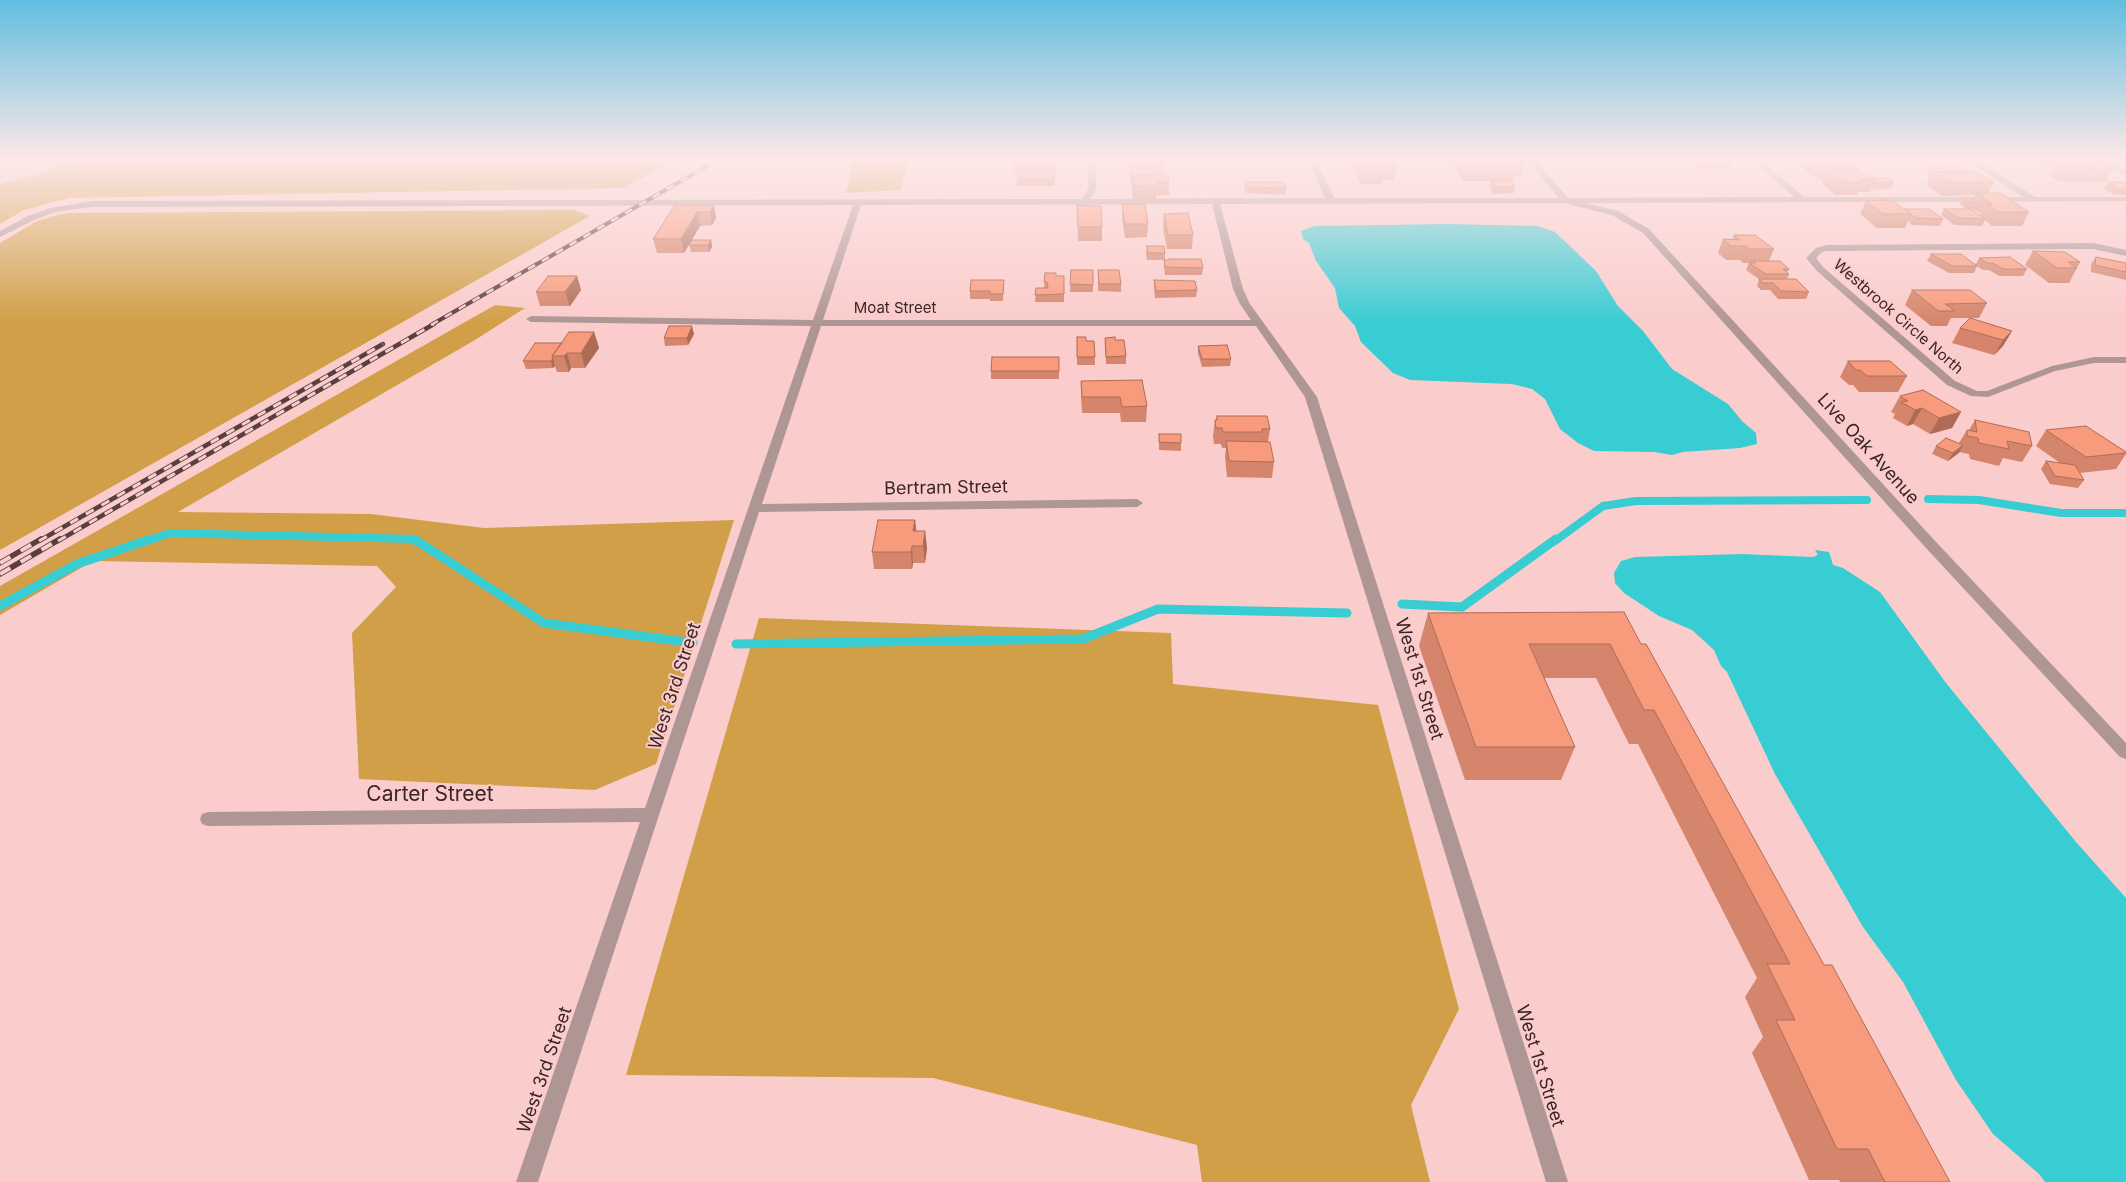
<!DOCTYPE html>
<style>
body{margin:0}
canvas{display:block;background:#facccb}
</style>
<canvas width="2126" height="1182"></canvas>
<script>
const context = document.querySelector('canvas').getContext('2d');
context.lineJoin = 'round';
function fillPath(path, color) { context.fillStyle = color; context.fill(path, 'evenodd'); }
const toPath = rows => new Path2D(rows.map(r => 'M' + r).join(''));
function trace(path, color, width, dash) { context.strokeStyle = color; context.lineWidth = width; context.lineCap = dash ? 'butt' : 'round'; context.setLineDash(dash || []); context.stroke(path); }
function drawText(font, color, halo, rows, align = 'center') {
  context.font = font + ' Inter,sans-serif'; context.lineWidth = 4; context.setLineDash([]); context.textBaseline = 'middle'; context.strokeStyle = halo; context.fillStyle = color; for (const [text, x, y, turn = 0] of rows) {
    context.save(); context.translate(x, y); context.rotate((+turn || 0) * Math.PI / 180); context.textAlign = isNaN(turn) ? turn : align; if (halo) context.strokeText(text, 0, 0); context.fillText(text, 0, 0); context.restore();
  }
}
fillPath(toPath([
 [74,158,678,158,624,188,69,198,24,210,0,224,0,184,44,173],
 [854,158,909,158,901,190,846,193],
 [574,210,590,216,0,550,0,243,37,221,66,213],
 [495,305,525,308,475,340,178,512,371,514,484,528,734,520,656,764,595,790,359,779,352,633,396,587,377,566,93,561,0,615,0,586],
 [759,618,1171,633,1173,684,1378,705,1459,1009,1411,1105,1430,1182,1202,1182,1197,1145,933,1078,626,1075]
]), '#d19f48');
fillPath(toPath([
 [1447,224,1538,226,1555,232,1596,271,1618,306,1643,331,1672,369,1728,404,1742,421,1756,433,1757,444,1740,448,1683,452,1672,455,1654,452,1594,451,1578,443,1560,429,1545,399,1532,389,1512,384,1410,380,1393,373,1361,342,1355,326,1339,308,1335,288,1316,261,1309,243,1303,239,1301,231,1315,226],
 [1815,550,1829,552,1833,565,1843,568,1880,592,1946,683,2076,842,2126,898,2126,1182,2045,1182,2039,1174,1993,1134,1956,1080,1903,982,1863,927,1775,774,1727,672,1721,666,1714,650,1692,630,1659,616,1624,593,1615,583,1614,573,1621,561,1635,557,1742,554,1813,557,1818,555]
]), '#38ccd3');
trace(toPath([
 [1928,499,1979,500,2061,513,2126,513],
 [147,541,170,533,413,539,415,541],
 [1555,541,1603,506,1636,501,1867,500]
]), '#38ccd3', 8);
trace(toPath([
 [414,539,544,623,693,643],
 [1402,604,1462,607,1556,539],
 [0,606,77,564,151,539],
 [736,644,1083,639,1158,609,1347,613]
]), '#38ccd3', 9);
fillPath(toPath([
 [1089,158,1097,158,1096,189,1090,199,1325,198,1307,158,1315,158,1334,198,1559,198,1525,158,1534,158,1568,198,1794,197,1749,158,1758,158,1804,197,2023,197,1963,158,1973,158,2035,197,2126,197,2126,201,1584,203,1618,211,1649,229,1936,542,2126,743,2126,759,2120,757,1926,548,1643,233,1612,215,1564,203,1220,204,1243,289,1250,304,1317,397,1568,1182,1546,1182,1305,397,1256,326,821,326,762,504,1137,499,1143,503,1137,507,759,512,538,1182,516,1182,640,822,208,826,202,824,200,819,202,814,208,812,645,808,811,326,531,322,526,319,531,316,813,320,853,205,92,207,55,212,34,220,0,237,0,231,28,216,50,208,92,201,1082,199,1088,189,1089,158],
 [1212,204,1233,289,1240,304,1251,320,823,320,861,205,1212,204],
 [2094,158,2105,158,2126,170,2126,175,2094,158],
 [2093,243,2126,250,2126,256,2093,249,2078,249,1827,251,1822,252,1816,258,1823,267,1955,381,1977,391,1987,391,2052,366,2094,357,2126,357,2126,363,2094,363,2055,371,1988,397,1971,396,1947,385,1817,271,1806,258,1816,248,1827,245,2093,243]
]), '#ae9695');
const railFar2 = toPath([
 [431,325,721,158]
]);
const railFar1 = toPath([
 [39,541,383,344],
 [58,541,434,324]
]);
const rail = toPath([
 [0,563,41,539],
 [0,574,60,539]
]);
trace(railFar2, '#593f3f', 4);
trace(railFar1, '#593f3f', 4.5);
trace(rail, '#593f3f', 5.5);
trace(railFar2, '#facccb', 2.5, [8]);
trace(railFar1, '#facccb', 3, [9]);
trace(rail, '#facccb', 4, [12]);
fillPath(toPath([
 [1014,158,1053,158,1053,165,1053,158,1055,158,1055,169,1053,169,1055,178,1054,186,1017,186,1017,172,1014,173],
 [1128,158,1165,158,1165,164,1163,164,1163,167,1162,167,1163,175,1169,182,1169,195,1156,195,1156,199,1133,199,1132,190,1132,184,1131,184,1130,170,1129,170],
 [1347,158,1390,158,1389,160,1397,167,1394,180,1382,180,1381,184,1361,184,1355,173,1355,169,1352,169],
 [1447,158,1521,158,1525,163,1522,176,1514,176,1512,181,1510,181,1515,187,1514,193,1494,194,1489,187,1491,181,1463,181,1457,173,1457,170,1454,170,1447,160],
 [1689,158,1728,158,1732,162,1729,168,1698,169,1688,161],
 [1790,158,1844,158,1859,169,1858,172,1874,178,1894,182,1891,188,1871,190,1870,192,1858,192,1857,195,1836,195,1822,184,1823,181,1804,171,1806,167,1799,167],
 [2030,158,2095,158,2113,169,2106,182,2059,181,2051,176,2057,165,2043,166],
 [1929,167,1968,172,1994,182,1988,193,2029,212,2022,226,1992,226,1985,220,1982,226,1954,225,1941,215,1944,209,1966,209,1960,204,1964,198,1973,200,1975,195,1942,196,1926,185,1930,176,1926,174],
 [1972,210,1974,210,1981,214,1980,216],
 [1245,182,1286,188,1285,195,1246,193,1244,188],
 [2108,182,2126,182,2126,195,2115,195,2104,189],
 [1866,201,1904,209,1943,219,1940,226,1912,225,1908,221,1905,228,1877,228,1860,214],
 [1122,204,1148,224,1147,237,1125,238,1122,218],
 [675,205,714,205,716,218,712,225,700,226,684,253,657,253,653,239],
 [1077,205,1102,227,1102,241,1078,241],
 [1164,214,1193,235,1192,249,1167,249,1163,228],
 [1734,235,1774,249,1769,261,1789,269,1787,272,1789,274,1787,279,1809,292,1806,299,1778,299,1770,290,1761,290,1757,286,1759,279,1746,270,1749,263,1753,263,1743,263,1740,260,1726,260,1718,253,1723,239,1732,240],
 [711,240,712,247,709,252,691,252,689,245],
 [1147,246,1165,253,1165,260,1147,260,1146,253],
 [2033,251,2080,262,2077,268,2069,283,2049,283,2025,265],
 [1931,254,1976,264,1979,258,2027,269,2023,276,1999,276,1989,270,1983,270,1977,266,1974,273,1949,273,1927,261],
 [2096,257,2126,263,2126,280,2091,272,2091,264],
 [1164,260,1203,268,1202,275,1165,275,1164,267],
 [1071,270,1093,270,1093,292,1070,292],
 [1098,270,1121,284,1121,292,1098,291],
 [1045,273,1056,276,1064,276,1064,302,1035,302,1036,288,1044,288],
 [577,276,581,290,570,306,540,306,536,292],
 [1004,280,1003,301,990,301,990,299,970,299,970,291],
 [1154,280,1197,290,1196,297,1155,298,1154,287],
 [1912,290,1987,303,1979,318,1971,318,2012,331,2003,346,1994,355,1952,343,1960,328,1970,318,1951,318,1947,326,1931,326,1905,305],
 [594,332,599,348,585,368,571,368,569,372,557,372,555,366,553,368,526,369,523,361,562,343],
 [694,334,688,345,665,346,664,338],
 [1077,337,1086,341,1094,341,1095,365,1077,365],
 [1105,338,1115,340,1126,356,1126,364,1106,364],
 [1198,346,1231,359,1230,366,1202,367,1198,353],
 [1059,357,1059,379,991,379,991,371],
 [1848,361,1907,376,1898,392,1859,392,1853,385,1849,385,1840,377],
 [1081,381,1147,406,1146,422,1121,422,1120,413,1082,413,1081,396],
 [1900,396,1961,412,1952,428,1930,434,1913,424,1907,426,1893,418,1895,414,1891,412],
 [1217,416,1270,429,1268,442,1274,462,1272,478,1227,477,1225,457,1226,448,1222,448,1221,444,1214,444,1213,436,1215,420,1216,420],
 [1975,420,2032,446,2022,462,2003,458,1999,466,1970,459,1969,454,1959,452,1948,461,1932,454,1936,446,1959,443,1967,430,1969,430],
 [2046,430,2126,452,2126,454,2116,469,2080,473,2084,480,2078,488,2050,484,2041,469,2046,461,2060,463,2036,446],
 [1159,434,1181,443,1181,451,1159,450],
 [915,520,916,531,925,531,927,548,925,563,913,563,912,569,874,569,872,552],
 [1428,613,1641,644,1824,965,1950,1182,1840,1182,1839,1180,1809,1180,1752,1053,1763,1037,1745,997,1757,978,1638,744,1629,744,1596,678,1544,678,1575,747,1561,780,1465,780,1419,646]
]), '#d5856b');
fillPath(toPath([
 [714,205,716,218,712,225,710,212],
 [697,212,700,226,684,253,681,239],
 [711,240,712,247,709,252,708,245],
 [577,276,581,290,570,306,565,292],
 [692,326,694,334,688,345,687,338],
 [2012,331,2003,346,1994,355,2003,340],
 [594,332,599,348,585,368,581,353],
 [567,353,571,368,569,372,564,356],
 [553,358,555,366,553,368,551,361],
 [1922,408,1913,424,1907,426,1915,410],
 [1961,412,1952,428,1930,434,1939,418],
 [1963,445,1959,453,1948,461,1953,453],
 [915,520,917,536,915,548,913,531],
 [925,531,927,548,925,563,923,546],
 [912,546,913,563,912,569,911,552]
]), '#ae6c57');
const building = toPath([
 [1014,158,1053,158,1053,160,1014,160,1014,158],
 [1513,158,1521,158,1525,163,1512,163,1516,168,1466,168,1460,160,1513,158],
 [1695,158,1728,158,1732,162,1700,162,1695,158],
 [1799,158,1809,158,1808,160,1801,160,1799,158],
 [1809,158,1844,158,1859,169,1829,169,1809,158],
 [2045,158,2061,158,2061,159,2046,159,2045,158],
 [2064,158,2095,158,2113,169,2066,168,2058,164,2074,164,2064,158],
 [1357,160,1392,160,1397,167,1382,167,1384,171,1363,171,1357,160],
 [1130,167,1162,167,1163,174,1136,175,1136,177,1132,177,1133,177,1132,177,1130,167],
 [1929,167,1961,167,1968,172,1936,172,1929,167],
 [1017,171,1055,171,1054,179,1017,179,1017,171],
 [1827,172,1865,172,1876,179,1859,179,1863,182,1841,182,1827,172],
 [1932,172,1976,172,1994,182,1948,182,1932,172],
 [1136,175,1168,175,1169,182,1156,182,1156,185,1134,186,1132,177,1136,177,1136,175],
 [1874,178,1889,178,1894,182,1874,183,1876,179,1874,178],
 [1491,181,1510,181,1515,187,1496,187,1491,181],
 [1245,182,1284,182,1286,188,1247,187,1245,182],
 [2108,182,2126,182,2126,189,2119,189,2108,182],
 [1977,193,2000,193,2029,212,1999,212,1987,204,1992,204,1977,193],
 [1964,198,1969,198,1977,203,1971,203,1964,198],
 [1881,200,1893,201,1911,214,1883,214,1866,201,1881,200],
 [1122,204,1145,204,1148,224,1125,224,1122,204],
 [675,205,714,205,710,212,697,212,681,239,653,239,675,205],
 [1077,205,1101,206,1102,227,1078,227,1077,205],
 [1904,209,1929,209,1943,219,1916,218,1904,209],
 [1944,209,1970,209,1985,219,1958,218,1944,209],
 [1188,213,1193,235,1168,235,1164,214,1188,213],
 [1734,235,1755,235,1774,249,1749,249,1746,246,1731,246,1723,239,1740,240,1734,235],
 [692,240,711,240,708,245,689,245,692,240],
 [1147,246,1164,246,1165,253,1148,253,1147,246],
 [2033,251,2065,252,2080,262,2068,262,2077,268,2057,268,2033,251],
 [1931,254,1961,254,1977,266,1952,266,1931,254],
 [2010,257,2027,269,2003,269,1993,263,1987,263,1979,258,2010,257],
 [2096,257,2126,263,2126,272,2095,265,2096,257],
 [1169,259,1201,259,1203,268,1165,267,1164,260,1169,260,1169,259],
 [1754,261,1780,261,1789,269,1783,269,1789,274,1766,274,1749,263,1755,263,1754,261],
 [1071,270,1093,270,1093,285,1070,284,1071,270],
 [1098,270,1119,270,1121,284,1099,284,1098,270],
 [1045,273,1056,273,1056,276,1064,276,1064,294,1035,295,1036,288,1048,288,1047,282,1044,282,1045,273],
 [548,276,577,276,565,292,536,292,548,276],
 [1759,279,1796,279,1809,292,1781,291,1773,283,1763,283,1759,279],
 [971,280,1004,280,1003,294,990,294,990,291,970,291,971,280],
 [1154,280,1195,281,1197,290,1156,291,1154,280],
 [1912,290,1970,290,1987,303,1945,304,1955,311,1938,311,1912,290],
 [1970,318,2012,331,2003,340,1960,328,1970,318],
 [669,326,692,326,687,338,664,338,669,326],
 [569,332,594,332,581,353,567,353,564,356,552,356,569,332],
 [1077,337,1086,337,1086,341,1094,341,1095,357,1077,357,1077,337],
 [1115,337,1115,340,1124,340,1126,356,1106,357,1105,338,1115,337],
 [535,343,562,343,552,356,553,358,551,361,523,361,535,343],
 [1227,345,1231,359,1202,359,1198,346,1227,345],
 [992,357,1059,357,1059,371,991,371,992,357],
 [1848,361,1890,361,1907,376,1867,376,1860,370,1856,370,1848,361],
 [1142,380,1147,406,1122,407,1120,397,1082,397,1081,381,1142,380],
 [1923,390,1961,412,1939,418,1922,408,1915,410,1901,402,1908,401,1900,396,1923,390],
 [1217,416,1267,416,1270,429,1262,429,1262,432,1223,432,1222,428,1216,428,1215,420,1217,420,1217,416],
 [1975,420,2029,432,2032,446,2007,441,2009,449,1979,443,1978,438,1967,436,1967,430,1977,432,1975,420],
 [2086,426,2126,452,2126,453,2086,457,2046,430,2086,426],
 [1159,434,1181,434,1181,443,1159,442,1159,434],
 [1946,438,1963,445,1953,453,1936,446,1946,438],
 [1226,441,1270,442,1274,462,1229,461,1226,441],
 [2046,461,2075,465,2084,480,2055,476,2046,461],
 [878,520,915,520,913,531,925,531,923,546,912,546,911,552,872,552,878,520],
 [1624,612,1641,644,1646,644,1824,965,1832,965,1950,1182,1885,1182,1868,1149,1837,1149,1776,1020,1795,1020,1767,964,1790,964,1654,710,1644,710,1610,644,1529,644,1575,747,1476,747,1428,613,1624,612]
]);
fillPath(building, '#f89b7c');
trace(building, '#ae6c57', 1);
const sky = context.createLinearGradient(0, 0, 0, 324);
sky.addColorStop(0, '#61bee0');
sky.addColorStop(0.49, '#fde8e8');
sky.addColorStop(1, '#fde8e800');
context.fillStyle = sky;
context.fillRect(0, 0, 2126, 324);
drawText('15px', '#3b2525', '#facccb', [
 ["Moat Street",895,308],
 ["Westbrook Circle North",1898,317,41]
]);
drawText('18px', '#3b2525', '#facccb', [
 ["Live Oak Avenue",1868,449,48],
 ["Bertram Street",946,488,-1],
 ["West 1st Street",1419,679,73],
 ["West 3rd Street",675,686,-72],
 ["West 1st Street",1540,1066,73],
 ["West 3rd Street",545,1070,-71]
]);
drawText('21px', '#3b2525', '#facccb', [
 ["Carter Street",430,795]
]);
</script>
